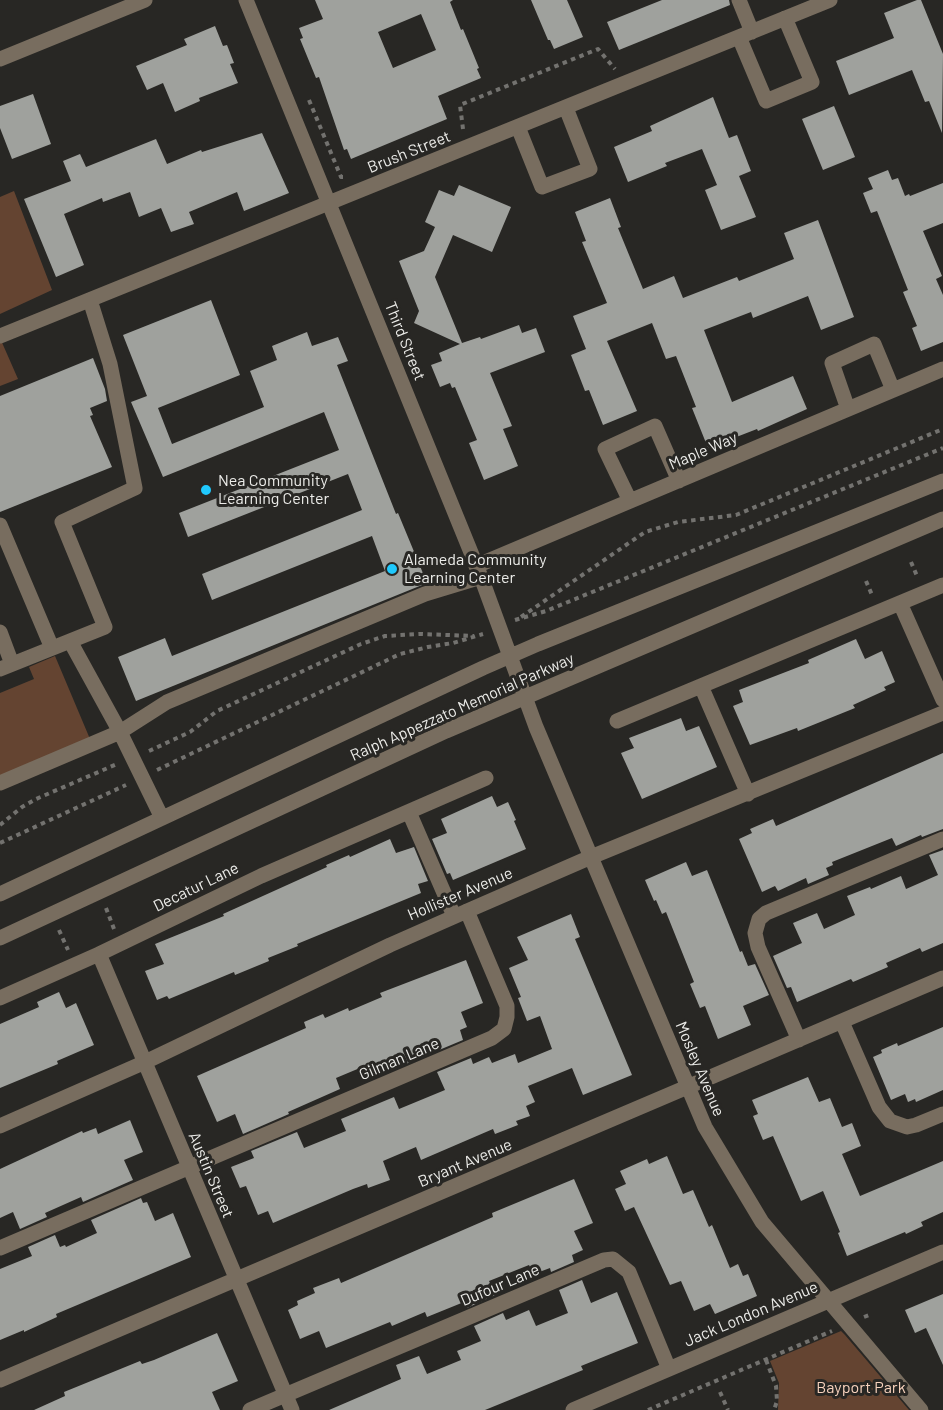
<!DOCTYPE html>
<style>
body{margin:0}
canvas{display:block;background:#282724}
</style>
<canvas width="943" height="1410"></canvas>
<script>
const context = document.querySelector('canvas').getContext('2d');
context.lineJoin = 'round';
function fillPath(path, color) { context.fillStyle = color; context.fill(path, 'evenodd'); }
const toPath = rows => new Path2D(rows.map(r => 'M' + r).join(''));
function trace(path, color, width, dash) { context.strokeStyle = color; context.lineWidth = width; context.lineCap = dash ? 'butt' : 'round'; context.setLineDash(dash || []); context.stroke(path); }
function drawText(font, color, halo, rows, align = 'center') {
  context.font = font + ' Barlow,sans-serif'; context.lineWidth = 6; context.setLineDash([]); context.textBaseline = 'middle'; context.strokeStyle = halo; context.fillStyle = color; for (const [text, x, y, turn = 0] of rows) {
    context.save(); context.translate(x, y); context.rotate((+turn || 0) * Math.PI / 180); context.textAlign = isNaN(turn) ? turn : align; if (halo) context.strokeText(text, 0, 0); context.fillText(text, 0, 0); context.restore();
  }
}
fillPath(toPath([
 [14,191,52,290,0,314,0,197],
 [0,338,18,379,0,386],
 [55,656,90,739,0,777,0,693,34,679,29,667],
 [841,1331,845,1335,909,1410,778,1410,779,1383,770,1361]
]), '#644431');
fillPath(toPath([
 [315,0,453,0,450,2,461,30,463,29,479,68,477,69,481,78,438,96,447,119,351,159,347,149,344,150,319,77,316,78,300,39,303,38,299,28,323,19],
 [421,14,436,50,393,68,378,32],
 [531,0,567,0,583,37,554,49,550,40,548,40],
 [662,0,729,0,730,5,619,50,607,22],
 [917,0,921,0,943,54,942,133,929,101,925,102,912,70,849,95,836,61,894,38,884,13],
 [215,26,223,46,227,45,234,63,230,64,238,83,199,98,200,101,175,112,163,83,147,90,136,66,187,45,184,39],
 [33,94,51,144,12,159,0,128,0,106],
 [713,97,729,138,737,135,751,171,739,176,756,217,721,230,705,190,717,185,702,149,665,163,667,166,628,182,614,147,652,131,650,126],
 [834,106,855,157,823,170,802,119],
 [262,133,289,193,244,211,237,192,189,212,194,224,171,232,161,208,139,217,130,192,103,202,102,198,64,214,84,265,56,277,24,199,71,181,63,161,80,154,86,167,156,139,167,164,201,150,202,152],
 [888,170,892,180,898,178,905,196,909,194,910,196,943,183,943,223,923,231,942,276,936,279,943,295,943,342,921,351,912,328,917,326,903,292,908,290,877,211,871,213,863,193,873,189,868,178],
 [459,185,511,207,492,252,453,235,435,277,462,343,480,337,481,339,519,325,522,333,536,328,545,352,490,373,512,426,503,429,518,466,484,480,469,443,477,440,455,387,452,388,450,383,440,387,431,365,442,361,439,353,460,344,414,323,419,311,399,261,424,251,435,227,425,222,439,190,454,196],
 [610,198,621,227,618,228,643,289,674,276,683,298,737,277,739,281,794,259,784,233,818,220,854,317,821,330,808,296,753,318,751,312,704,330,732,402,793,376,807,409,758,431,757,429,708,448,692,408,696,407,676,356,666,359,652,323,607,341,637,411,603,425,589,390,585,391,571,355,586,349,573,316,607,303,582,242,586,241,575,212],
 [211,300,240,375,158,408,172,444,264,407,250,371,277,360,272,346,307,332,312,346,338,337,348,361,337,365,396,514,398,513,427,583,136,701,118,657,165,638,172,656,385,571,372,536,212,600,202,574,362,510,348,474,188,537,179,513,339,450,324,412,163,477,131,402,147,396,123,335],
 [93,358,105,389,107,401,90,408,93,415,90,416,112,467,0,512,0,396],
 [856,639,865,659,882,651,895,682,884,687,886,690,853,705,855,708,798,731,797,728,750,745,733,706,743,702,739,690,809,663,808,660],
 [681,718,686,731,699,726,717,767,642,799,621,753,634,748,629,738],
 [943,753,943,829,922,837,921,835,896,846,892,838,832,862,833,865,826,868,829,875,808,884,806,878,778,891,775,886,762,892,739,839,752,833,750,829,773,819,776,826],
 [492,796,497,807,508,802,516,820,514,821,526,849,453,880,450,873,447,874,432,839,447,833,441,819],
 [390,839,396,853,414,847,428,881,418,884,421,893,297,944,298,946,268,958,269,961,235,975,234,972,169,999,167,996,157,1000,145,971,164,964,155,944,224,916,223,914,327,867,326,865,349,855,350,857],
 [943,850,943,943,922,952,920,948,886,963,888,967,853,982,851,979,797,1002,791,987,787,988,773,956,802,943,793,923,817,913,824,929,855,915,847,896,870,887,871,889,901,876,906,889,938,875,929,855],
 [686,862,692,876,707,870,740,952,742,951,748,966,755,964,769,995,743,1006,751,1025,718,1039,705,1006,700,1008,690,984,694,982,666,912,662,914,656,900,654,901,645,880],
 [571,914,580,937,575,939,632,1075,583,1095,572,1068,528,1086,535,1102,526,1106,530,1116,516,1121,518,1125,495,1134,493,1129,421,1160,416,1147,383,1161,390,1180,368,1188,367,1184,353,1189,273,1223,268,1211,258,1215,246,1186,240,1188,231,1167,254,1158,251,1151,297,1132,304,1148,346,1131,341,1119,394,1097,399,1109,445,1090,437,1072,471,1058,473,1064,489,1057,492,1063,515,1054,518,1063,552,1049,540,1016,527,1021,518,998,521,997,509,968,528,960,517,937],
 [466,960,483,1003,461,1012,467,1027,460,1030,463,1040,377,1076,373,1066,369,1068,367,1065,336,1078,340,1089,288,1112,289,1114,243,1134,235,1114,217,1122,197,1076,306,1028,304,1022,323,1014,325,1018,348,1008,349,1011,382,997,380,993],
 [59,992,66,1008,76,1003,94,1045,57,1061,58,1064,0,1088,0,1024,39,1007,37,1002],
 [943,1027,943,1090,916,1102,915,1099,908,1102,905,1094,891,1100,873,1057,882,1053,881,1050,897,1043,898,1046],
 [808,1077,819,1102,830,1098,842,1127,852,1123,861,1146,842,1154,860,1196,943,1161,943,1212,921,1222,923,1226,906,1234,905,1232,847,1256,838,1233,840,1232,823,1191,801,1201,773,1136,763,1140,753,1116,758,1114,752,1100],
 [130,1120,143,1152,124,1160,133,1180,83,1202,81,1197,45,1213,47,1217,20,1229,13,1212,0,1218,0,1169,82,1131,83,1133,96,1128,98,1134],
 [667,1156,683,1194,693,1190,709,1227,712,1225,730,1268,738,1264,743,1276,748,1274,757,1296,715,1314,710,1304,694,1311,681,1281,670,1285,634,1207,625,1211,615,1189,626,1184,620,1171,647,1159,649,1164],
 [574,1179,593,1223,574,1231,583,1250,572,1255,574,1262,551,1272,550,1268,534,1274,529,1265,489,1281,495,1295,467,1308,464,1302,427,1317,425,1312,392,1326,390,1322,326,1348,319,1331,300,1339,288,1310,298,1305,297,1301,315,1293,313,1288,339,1278,341,1283,493,1217,492,1213],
 [141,1198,143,1203,147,1202,155,1221,173,1213,191,1257,56,1314,57,1317,24,1332,24,1330,0,1340,0,1269,32,1256,28,1247,55,1235,60,1247,65,1245,66,1247,97,1233,91,1220],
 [582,1280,591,1303,617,1292,638,1343,581,1366,583,1370,485,1410,329,1410,401,1379,396,1365,419,1356,427,1374,461,1360,457,1351,481,1341,474,1326,503,1313,506,1320,529,1310,536,1326,568,1313,559,1290],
 [943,1294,943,1365,926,1328,915,1333,905,1310],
 [217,1333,238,1381,212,1392,220,1410,34,1410,65,1396,64,1392,140,1361,142,1364,154,1360]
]), '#9fa19d');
trace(toPath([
 [309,100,341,177,343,177],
 [463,129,460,105,598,49,615,69],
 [911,562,917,576],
 [866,581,872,595],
 [521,617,645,532,678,522,736,515,943,429],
 [515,620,546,611,943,448],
 [149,751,190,732,217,711,361,644,385,636,420,634,474,636],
 [157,770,400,654,428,647,453,643,483,634],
 [0,825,22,807,36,799,117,764],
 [0,843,126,785],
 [106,908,114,929],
 [59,930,68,950],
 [864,1317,872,1314],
 [766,1360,776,1386,777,1401,774,1410],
 [720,1392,728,1410],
 [648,1410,832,1331]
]), '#73726f', 4, [4.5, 4.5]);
trace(toPath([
 [246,0,481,577,536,727,705,1127,762,1222,921,1410],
 [739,0,752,32],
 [739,37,766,101,812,82,785,18],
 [0,59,145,0],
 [518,127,542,187,590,169,566,108],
 [0,336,830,0],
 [848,409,832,363,874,344,893,390],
 [630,501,605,449,655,426,679,481],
 [0,525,52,648],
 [476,566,943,369],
 [900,603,943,700],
 [0,632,12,664],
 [70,641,120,732,162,818],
 [0,669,105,627,62,522,135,488,110,364,90,300],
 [701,686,748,794],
 [617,721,943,585],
 [0,783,120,732,167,702,425,594,481,577],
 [409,812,454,916],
 [0,894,483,668,538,644,943,481],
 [0,938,446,731,943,519],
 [99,954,292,1410],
 [0,998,99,954,261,876,486,778],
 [842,1022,879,1107,890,1121,907,1127,916,1125,943,1114],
 [799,1040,758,947,755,933,759,919,766,913,943,839],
 [0,1126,143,1063,390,945,467,911,591,857,943,713],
 [0,1248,492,1038,504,1029,507,1017,507,1006,467,911],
 [0,1380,943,978],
 [250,1410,604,1260,613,1259,629,1272,669,1369],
 [573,1410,943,1252]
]), '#786d5f', 15);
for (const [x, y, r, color] of [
 [206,490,6,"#20c9fd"],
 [392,569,6,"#20c9fd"]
]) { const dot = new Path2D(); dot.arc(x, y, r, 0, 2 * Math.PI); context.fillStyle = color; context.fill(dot); trace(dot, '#282724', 2); }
drawText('16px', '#ecece9', '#282724', [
 ["Brush Street",409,152,-22],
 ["Third Street",405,341,68],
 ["Maple Way",703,451,-23],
 ["Ralph Appezzato Memorial Parkway",462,707,-24],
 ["Decatur Lane",196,887,-26],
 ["Hollister Avenue",460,894,-23],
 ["Gilman Lane",399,1059,-23],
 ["Mosley Avenue",700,1069,67],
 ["Bryant Avenue",465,1163,-23],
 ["Austin Street",211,1175,67],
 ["Dufour Lane",500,1285,-23],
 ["Jack London Avenue",751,1314,-23]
]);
drawText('16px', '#ecece9', '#282724', [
 ["Nea Community",218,481],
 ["Learning Center",218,499],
 ["Alameda Community",404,560],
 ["Learning Center",404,578]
], 'left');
drawText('16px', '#f7d2bd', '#282724', [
 ["Bayport Park",861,1388]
]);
</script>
